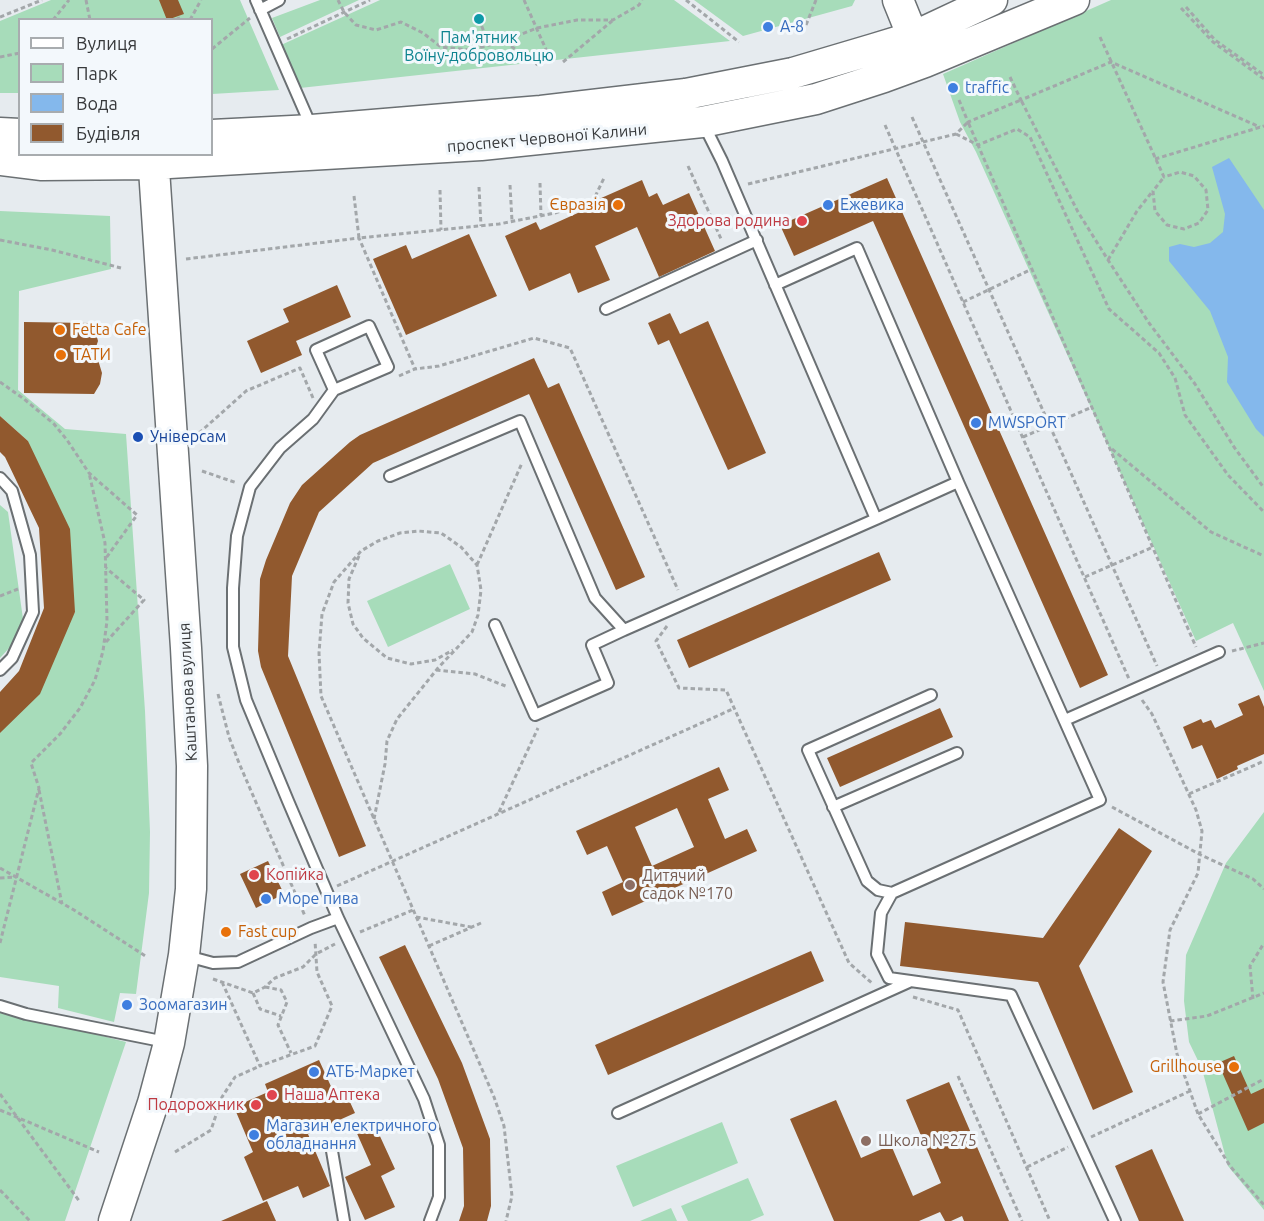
<!DOCTYPE html>
<meta charset="utf-8">
<style>
body{margin:0}
#map{position:relative;width:1264px;height:1221px;overflow:hidden;background:#e6ebef;font-family:Ubuntu,sans-serif}
canvas{display:block}
.legend{position:absolute;left:18px;top:18px;width:195px;height:138px;box-sizing:border-box;background:#f3f8fc;border:2px solid #a8acaf;margin:0;padding:8px 10px;list-style:none;font-size:18px;color:#37393b}
.legend li{display:flex;align-items:center;gap:12px;height:30px}
.legend b{width:30px;border:2px solid #a8acaf}
</style>
<div id="map">
<canvas width="1264" height="1221"></canvas>
<ul class="legend">
<li><b style="height:8px;background:#fff"></b>Вулиця</li>
<li><b style="height:16px;background:#a7dcba"></b>Парк</li>
<li><b style="height:16px;background:#84b8ec"></b>Вода</li>
<li><b style="height:16px;background:#91592e"></b>Будівля</li>
</ul>
</div>
<script>
const context = document.querySelector('canvas').getContext('2d');
context.lineJoin = 'round';
function fillPath(path, color) { context.fillStyle = color; context.fill(path, 'evenodd'); }
const toPath = rows => new Path2D(rows.map(r => 'M' + r).join(''));
function trace(path, color, width, dash) { context.strokeStyle = color; context.lineWidth = width; context.lineCap = dash ? 'butt' : 'round'; context.setLineDash(dash || []); context.stroke(path); }
function drawText(font, color, halo, rows, align = 'center') {
  context.font = font + ' Ubuntu,sans-serif'; context.lineWidth = 6; context.setLineDash([]); context.textBaseline = 'middle'; context.strokeStyle = halo; context.fillStyle = color; for (const [text, x, y, turn = 0] of rows) {
    context.save(); context.translate(x, y); context.rotate((+turn || 0) * Math.PI / 180); context.textAlign = isNaN(turn) ? turn : align; if (halo) context.strokeText(text, 0, 0); context.fillText(text, 0, 0); context.restore();
  }
}
fillPath(toPath([
 [51,0,240,0,279,90,212,94,212,20,20,20,19,93,0,93,0,21],
 [320,0,359,0,280,37,272,18],
 [380,0,674,0,730,41,300,88,281,45],
 [694,0,855,0,852,6,743,36],
 [1111,0,1264,0,1264,691,1233,623,1196,641,976,152,960,122,943,74],
 [0,211,110,216,111,269,19,291,18,390,65,429,126,434,145,711,150,832,149,893,136,994,120,993,114,1022,58,1008,59,986,0,977,0,733,75,612,28,441,0,416],
 [0,505,8,512,23,619,11,646,0,658],
 [450,564,470,609,388,647,367,601],
 [1264,812,1264,1210,1228,1166,1202,1069,1189,1042,1184,1001,1186,955,1226,863],
 [0,1010,126,1042,65,1221,0,1221],
 [722,1122,738,1163,633,1207,616,1166],
 [748,1178,764,1215,750,1221,688,1221,681,1206],
 [671,1208,677,1221,640,1221]
]), '#a7dcba');
fillPath(toPath([
 [1229,158,1264,210,1264,437,1256,429,1227,382,1228,357,1210,311,1169,261,1169,247,1180,244,1194,247,1210,243,1223,232,1225,214,1212,167]
]), '#84b8ec');
fillPath(toPath([
 [159,0,178,0,184,14,167,20],
 [887,178,1108,675,1080,688,873,221,794,256,780,225],
 [642,180,649,197,657,193,663,205,689,193,715,251,659,277,637,227,595,246,610,280,578,293,570,273,529,291,505,236,536,222,540,230,600,203,599,199],
 [469,234,497,296,406,335,373,259,406,245,412,259],
 [337,285,351,317,296,341,302,355,261,373,247,341,289,322,283,309],
 [670,313,680,334,708,321,766,453,728,470,669,340,658,345,648,323],
 [24,322,89,323,95,330,98,341,95,350,102,373,100,384,94,394,24,393],
 [534,358,548,388,559,383,645,577,616,590,529,394,373,463,319,512,292,576,288,656,366,846,339,857,261,667,258,651,260,579,266,560,290,503,302,485,350,442,360,435],
 [0,416,28,441,70,529,75,612,40,694,0,733,0,692,19,671,44,608,39,528,5,457,0,452],
 [879,552,891,580,689,668,677,640],
 [1259,695,1264,707,1264,754,1237,766,1238,769,1217,779,1202,745,1192,749,1183,727,1201,719,1203,723,1211,720,1215,728,1243,715,1238,704],
 [940,708,953,737,840,787,827,758],
 [719,767,729,790,708,799,725,839,747,829,757,851,612,916,602,892,623,882,607,846,587,855,576,831],
 [677,808,694,847,652,866,635,827],
 [1119,828,1152,851,1079,966,1133,1092,1093,1110,1038,982,900,966,905,922,1043,938],
 [268,861,284,894,256,908,240,874],
 [405,945,462,1063,490,1139,491,1206,487,1221,459,1221,464,1206,463,1148,438,1079,379,957],
 [811,951,824,981,608,1075,595,1045],
 [1234,1056,1251,1094,1264,1088,1264,1123,1248,1131,1218,1063],
 [319,1060,334,1093,344,1089,355,1113,308,1134,330,1186,303,1198,298,1186,263,1201,244,1157,253,1152,234,1107,268,1092,265,1084],
 [949,1082,1009,1221,964,1221,962,1216,951,1221,945,1221,940,1212,919,1221,834,1221,790,1119,836,1100,861,1158,891,1145,913,1196,941,1183,906,1100],
 [373,1121,395,1169,381,1176,395,1207,365,1220,345,1177,371,1165,355,1129],
 [1152,1149,1184,1221,1139,1221,1115,1166],
 [267,1201,276,1221,221,1221]
]), '#91592e');
const lane = toPath([
 [256,0,311,126],
 [260,10,279,0],
 [704,125,722,161,876,519,958,482,1100,800,892,893,878,890,867,881,808,750,931,695],
 [775,285,857,248,958,482],
 [606,309,757,240],
 [334,390,388,367,369,326,316,350,334,390,313,419,280,448,250,487,237,536,233,588,233,647,246,700,288,801,338,918,424,1099,439,1145,439,1197,430,1221],
 [390,476,520,421,595,598,624,630,876,519],
 [0,478,12,491,30,555,33,612,12,658,0,670],
 [495,625,535,715,608,683,592,645,624,630],
 [1065,720,1219,652],
 [833,807,957,753],
 [892,893,881,913,877,954,889,978,1011,995,1115,1221],
 [187,956,213,963,238,962,311,928,338,918],
 [0,1006,26,1014,166,1042],
 [618,1113,911,981],
 [332,1151,344,1221]
]);
const secondary = toPath([
 [898,0,913,37],
 [0,133,20,134],
 [212,135,312,130,541,111,686,94,793,73,874,49,913,37,992,0],
 [0,160,42,165,152,164,481,145,702,122,816,99,884,77,925,62,1074,0],
 [114,1221,153,1103,169,1043,184,955,191,889,192,766,186,648,153,154]
]);
trace(lane, '#6b7073', 14);
trace(secondary, '#6b7073', 33);
trace(toPath([
 [86,0,90,20],
 [338,0,344,12,356,25,376,30,401,22,423,33,441,47,471,50,504,41,537,28,577,20,613,20,639,5,642,0],
 [524,0,552,63],
 [686,0,739,42],
 [1186,7,1215,40,1264,75],
 [1181,8,1213,42,1264,79],
 [0,17,42,0],
 [178,17,179,20],
 [479,19,489,45],
 [53,20,69,0],
 [190,20,201,0],
 [806,25,816,0],
 [1100,37,1164,177,1180,172,1194,176,1206,190,1208,210,1199,223,1184,229,1167,225,1155,211,1153,191,1164,177],
 [287,39,370,0],
 [505,42,538,65],
 [212,49,250,18],
 [0,57,20,53],
 [563,62,612,21],
 [1010,77,1021,100,1111,62,1260,127],
 [959,100,968,122,1021,100,1078,212,1108,260,1149,323,1195,384,1234,447,1264,488],
 [912,117,1157,666],
 [885,125,1129,679],
 [956,134,978,145,1017,129,1030,137,1109,309,1159,353,1175,378,1185,415,1228,475,1264,512],
 [1155,159,1264,126],
 [688,166,722,241],
 [540,183,541,216],
 [748,184,956,134,968,122,1196,647],
 [510,185,512,221],
 [479,187,481,226],
 [440,190,441,230],
 [354,196,359,238,499,224,555,213,593,201,604,178],
 [0,240,52,250,121,268],
 [186,259,359,238,415,369],
 [1108,260,1137,211,1152,192],
 [963,302,1032,269],
 [399,376,415,369,439,366,534,338,570,348,678,590],
 [0,382,24,399,54,424,67,440,89,473,137,515,106,558],
 [199,433,246,391,300,368,313,398],
 [1023,437,1092,407],
 [1112,449,1211,532,1264,556],
 [202,471,237,483],
 [359,556,349,579,348,603,353,624,363,638,387,658,411,664,435,660,453,650],
 [477,565,522,463],
 [1085,577,1153,547],
 [0,596,18,589],
 [667,626,656,641,679,688,726,690,849,963,873,984],
 [106,642,144,600,106,568],
 [1232,651,1264,643],
 [436,670,475,674,508,687],
 [218,694,229,737,239,763,305,916],
 [1142,700,1152,714,1196,810,1202,831,1198,873,1170,930,1163,982,1177,1054,1198,1114,1230,1166,1264,1205],
 [39,790,62,904],
 [1189,794,1264,761],
 [1112,807,1201,855,1253,879,1264,889],
 [499,812,538,728],
 [374,819,385,764,387,741,397,719,438,668,472,632,478,615,481,590,477,565,461,547,441,533,418,531,400,533,378,541,361,551,334,582,322,614,319,653,321,696,494,1097,504,1126,512,1196,506,1221],
 [0,868,74,910,147,957],
 [0,878,14,877],
 [337,886,735,708],
 [416,917,471,927],
 [360,932,413,910],
 [0,943,39,788,31,763,60,734,80,708,95,680,103,651,107,621,105,543,89,473],
 [429,946,481,923],
 [213,979,253,993,265,987,275,978,303,967,316,954,335,944],
 [222,982,260,1066,315,1046,332,1006,317,972,315,941],
 [265,987,281,990,287,1002,278,1025,291,1053],
 [253,993,260,1009,281,1016],
 [913,997,958,1010,1050,1221],
 [1253,999,1250,966,1264,943],
 [1170,1021,1207,1016,1264,993],
 [958,1076,1022,1221],
 [0,1094,80,1202],
 [0,1110,99,1152],
 [1198,1114,1264,1079],
 [1091,1137,1190,1091],
 [175,1152,211,1130,222,1097,235,1077,260,1066],
 [1027,1167,1068,1147],
 [0,1190,30,1221]
]), '#a3a7aa', 3, [4.5, 3]);
trace(lane, '#fff', 10);
trace(secondary, '#fff', 30);
for (const [x, y, r, color] of [
 [479,19,6,"#0f9aa8"],
 [768,27,6,"#3f7fe0"],
 [953,88,6,"#3f7fe0"],
 [618,205,6,"#e8710a"],
 [828,205,6,"#3f7fe0"],
 [802,221,6,"#e0444e"],
 [60,330,6,"#e8710a"],
 [61,355,6,"#e8710a"],
 [976,423,6,"#3f7fe0"],
 [138,437,6,"#1a4fb4"],
 [254,875,6,"#e0444e"],
 [630,885,6,"#8d6e63"],
 [266,899,6,"#3f7fe0"],
 [226,932,6,"#e8710a"],
 [127,1005,6,"#3f7fe0"],
 [1234,1067,6,"#e8710a"],
 [314,1072,6,"#3f7fe0"],
 [272,1095,6,"#e0444e"],
 [256,1105,6,"#e0444e"],
 [254,1135,6,"#3f7fe0"],
 [866,1141,6,"#8d6e63"]
]) { const dot = new Path2D(); dot.arc(x, y, r, 0, 2 * Math.PI); context.fillStyle = color; context.fill(dot); trace(dot, '#f3f8fc', 2); }
drawText('16px', '#366cbe', '#f3f8fc', [
 ["А-8",780,27],
 ["traffic",965,88],
 ["Ежевика",840,205],
 ["MWSPORT",988,423],
 ["Море пива",278,899],
 ["Зоомагазин",139,1005],
 ["АТБ-Маркет",326,1072],
 ["Магазин електричного",266,1126],
 ["обладнання",266,1144]
], 'left');
drawText('16px', '#0d838f', '#f3f8fc', [
 ["Пам'ятник",479,38],
 ["Воїну-добровольцю",479,56]
]);
drawText('16px', '#37393b', '#f3f8fc', [
 ["проспект Червоної Калини",547,138,-5],
 ["Каштанова вулиця",188,692,-93]
]);
drawText('16px', '#c56008', '#f3f8fc', [
 ["Євразія",606,205,"right"],
 ["Fetta Cafe",72,330],
 ["ТАТИ",73,355],
 ["Fast cup",238,932],
 ["Grillhouse",1222,1067,"right"]
], 'left');
drawText('16px', '#be3a42', '#f3f8fc', [
 ["Здорова родина",790,221],
 ["Копійка",266,875,"left"],
 ["Наша Аптека",284,1095,"left"],
 ["Подорожник",244,1105]
], 'right');
drawText('16px', '#164399', '#f3f8fc', [
 ["Універсам",150,437]
], 'left');
drawText('16px', '#785e54', '#f3f8fc', [
 ["Дитячий",642,876],
 ["садок №170",642,894],
 ["Школа №275",878,1141]
], 'left');
</script>
